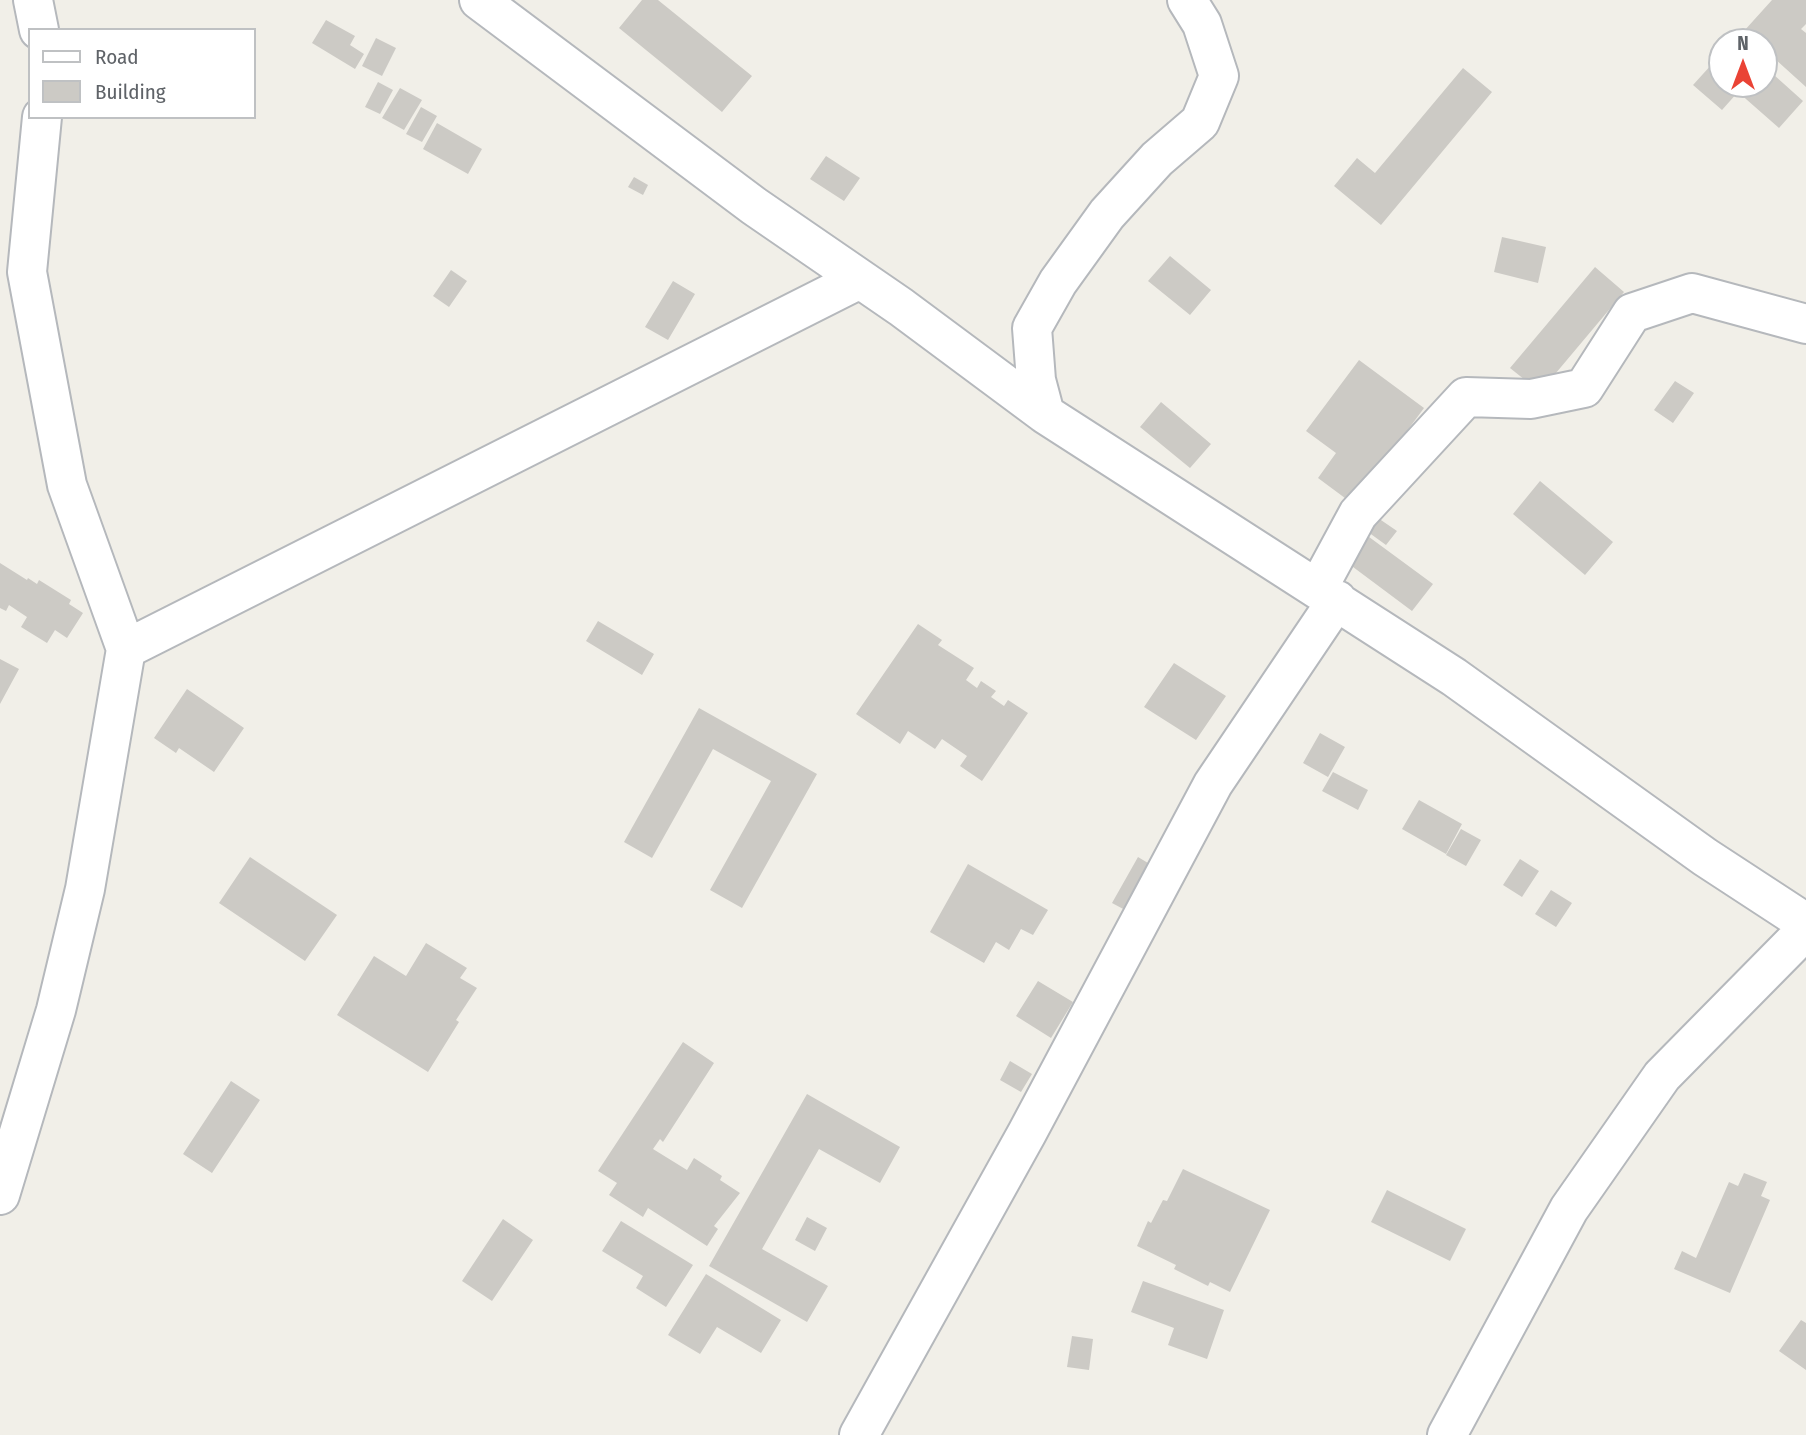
<!DOCTYPE html>
<style>
body{margin:0}
#map{position:relative;width:1806px;height:1435px;overflow:hidden;background:#f1efe8;font-family:"Fira Sans Condensed",sans-serif}
canvas{display:block}
.legend{position:absolute;left:28px;top:28px;width:228px;height:91px;box-sizing:border-box;background:#fff;border:2px solid #bfc1c3;margin:0;padding:9px 12px;list-style:none;font-size:21px;color:#5f6368}
.legend li{display:flex;align-items:center;gap:14px;height:35px}
.legend b{width:35px;border:2px solid #bfc1c3}
.north{position:absolute;left:1708px;top:28px;width:70px;height:70px;box-sizing:border-box;background:#fff;border:2px solid #bfc1c3;border-radius:50%;rotate:0deg;font-size:19px;font-weight:700;line-height:28px;text-align:center;color:#5f6368}
.north::after{content:'';display:block;margin:auto;width:24px;height:32px;background:#ea4335;clip-path:polygon(50% 0,100% 100%,50% 72%,0 100%)}
</style>
<div id="map">
<canvas width="1806" height="1435"></canvas>
<ul class="legend">
<li><b style="height:9px;background:#fff"></b>Road</li>
<li><b style="height:19px;background:#cccac5"></b>Building</li>
</ul>
<div class="north">N</div>
</div>
<script>
const context = document.querySelector('canvas').getContext('2d');
context.lineJoin = 'round';
function fillPath(path, color) { context.fillStyle = color; context.fill(path, 'evenodd'); }
const toPath = rows => new Path2D(rows.map(r => 'M' + r).join(''));
function trace(path, color, width, dash) { context.strokeStyle = color; context.lineWidth = width; context.lineCap = dash ? 'butt' : 'round'; context.setLineDash(dash || []); context.stroke(path); }
fillPath(toPath([
 [642,0,658,0,752,76,722,112,619,28],
 [1772,0,1806,0,1806,24,1801,29,1806,33,1806,87,1764,49,1764,42,1756,42,1744,31],
 [326,20,355,36,350,45,364,54,355,69,312,43],
 [376,38,396,48,382,76,362,66],
 [1722,53,1722,84,1764,84,1764,66,1803,101,1779,128,1738,92,1722,110,1693,85],
 [1463,68,1492,92,1381,225,1334,186,1357,158,1375,173],
 [378,82,393,90,380,114,365,107],
 [400,88,422,100,404,130,382,118],
 [421,107,437,116,422,142,406,134],
 [437,123,482,149,468,174,423,149],
 [826,156,860,178,844,201,810,179],
 [634,177,648,185,643,195,628,187],
 [1502,237,1546,247,1538,283,1494,272],
 [1170,256,1211,290,1190,315,1148,281],
 [1595,267,1624,292,1540,392,1510,368],
 [451,270,467,281,449,307,433,296],
 [673,281,695,294,668,340,645,327],
 [1359,360,1424,408,1353,504,1318,478,1336,453,1306,431],
 [1675,381,1694,393,1673,423,1654,410],
 [1161,402,1211,444,1190,468,1140,427],
 [1540,481,1613,542,1585,575,1513,514],
 [1378,518,1397,531,1386,545,1368,532],
 [1365,534,1433,584,1412,611,1345,561],
 [0,563,27,580,28,578,37,584,39,580,71,600,69,604,83,613,67,638,55,630,47,643,21,627,27,617,9,605,6,611,0,608],
 [598,621,654,654,642,675,586,641],
 [918,624,942,640,938,645,974,668,966,680,977,688,981,681,996,691,991,697,1004,706,1008,700,1028,713,982,781,960,766,967,756,942,739,935,749,908,731,900,744,856,714],
 [0,659,19,669,0,704],
 [1174,663,1226,696,1196,740,1144,707],
 [187,689,244,728,214,772,179,748,176,753,154,738],
 [699,708,817,774,742,908,710,890,771,781,713,749,652,858,624,842],
 [1320,733,1345,747,1328,777,1303,763],
 [1333,772,1368,790,1358,810,1322,791],
 [1419,800,1462,824,1446,854,1402,829],
 [1461,829,1481,840,1466,866,1446,855],
 [250,857,337,915,305,961,219,903],
 [1138,857,1153,866,1127,911,1112,903],
 [1520,859,1539,871,1522,897,1503,885],
 [968,864,1048,910,1033,935,1021,929,1009,950,996,942,984,963,930,932],
 [1551,890,1572,903,1556,927,1535,914],
 [426,943,467,968,460,978,477,988,456,1020,459,1022,428,1072,337,1015,374,956,406,976],
 [1038,981,1073,1002,1051,1038,1016,1016],
 [683,1042,714,1063,663,1142,660,1139,653,1149,687,1170,694,1158,722,1176,720,1180,740,1193,714,1226,718,1229,707,1246,648,1208,643,1217,609,1195,617,1183,598,1171],
 [1010,1061,1032,1074,1021,1092,1000,1080],
 [231,1081,260,1100,212,1173,183,1154],
 [807,1094,900,1147,880,1183,819,1149,762,1249,828,1286,807,1322,709,1266],
 [1183,1169,1270,1210,1230,1292,1210,1282,1208,1286,1174,1269,1176,1265,1137,1246,1148,1221,1151,1223,1163,1200,1167,1201],
 [1744,1173,1767,1182,1761,1196,1770,1200,1730,1293,1674,1269,1682,1251,1696,1258,1729,1182,1738,1186],
 [1387,1190,1466,1229,1450,1261,1371,1222],
 [807,1217,827,1228,815,1251,795,1240],
 [503,1219,533,1240,492,1301,462,1281],
 [621,1221,693,1265,666,1307,636,1288,643,1276,602,1251],
 [706,1274,781,1320,761,1353,717,1327,700,1354,668,1335],
 [1143,1281,1224,1310,1207,1359,1168,1345,1174,1328,1131,1312],
 [1801,1320,1806,1323,1806,1370,1779,1351],
 [1072,1336,1093,1339,1089,1370,1067,1367]
]), '#cccac5');
const minor = toPath([
 [33,0,39,30],
 [479,0,754,206,901,307,1045,414,1454,677,1705,857,1806,923],
 [1045,414,1036,380,1032,328,1058,282,1107,214,1157,159,1200,122,1219,76,1202,24,1187,0],
 [1318,588,1358,514,1466,397,1531,399,1584,388,1632,313,1692,293,1806,324],
 [126,649,860,279],
 [0,1195,56,1010,85,889,126,649,67,485,27,272,42,117],
 [859,1435,1027,1133,1213,784,1337,600],
 [1447,1435,1569,1209,1662,1076,1806,930]
]);
trace(minor, '#b5b8bc', 42);
trace(minor, '#fff', 38);
</script>
